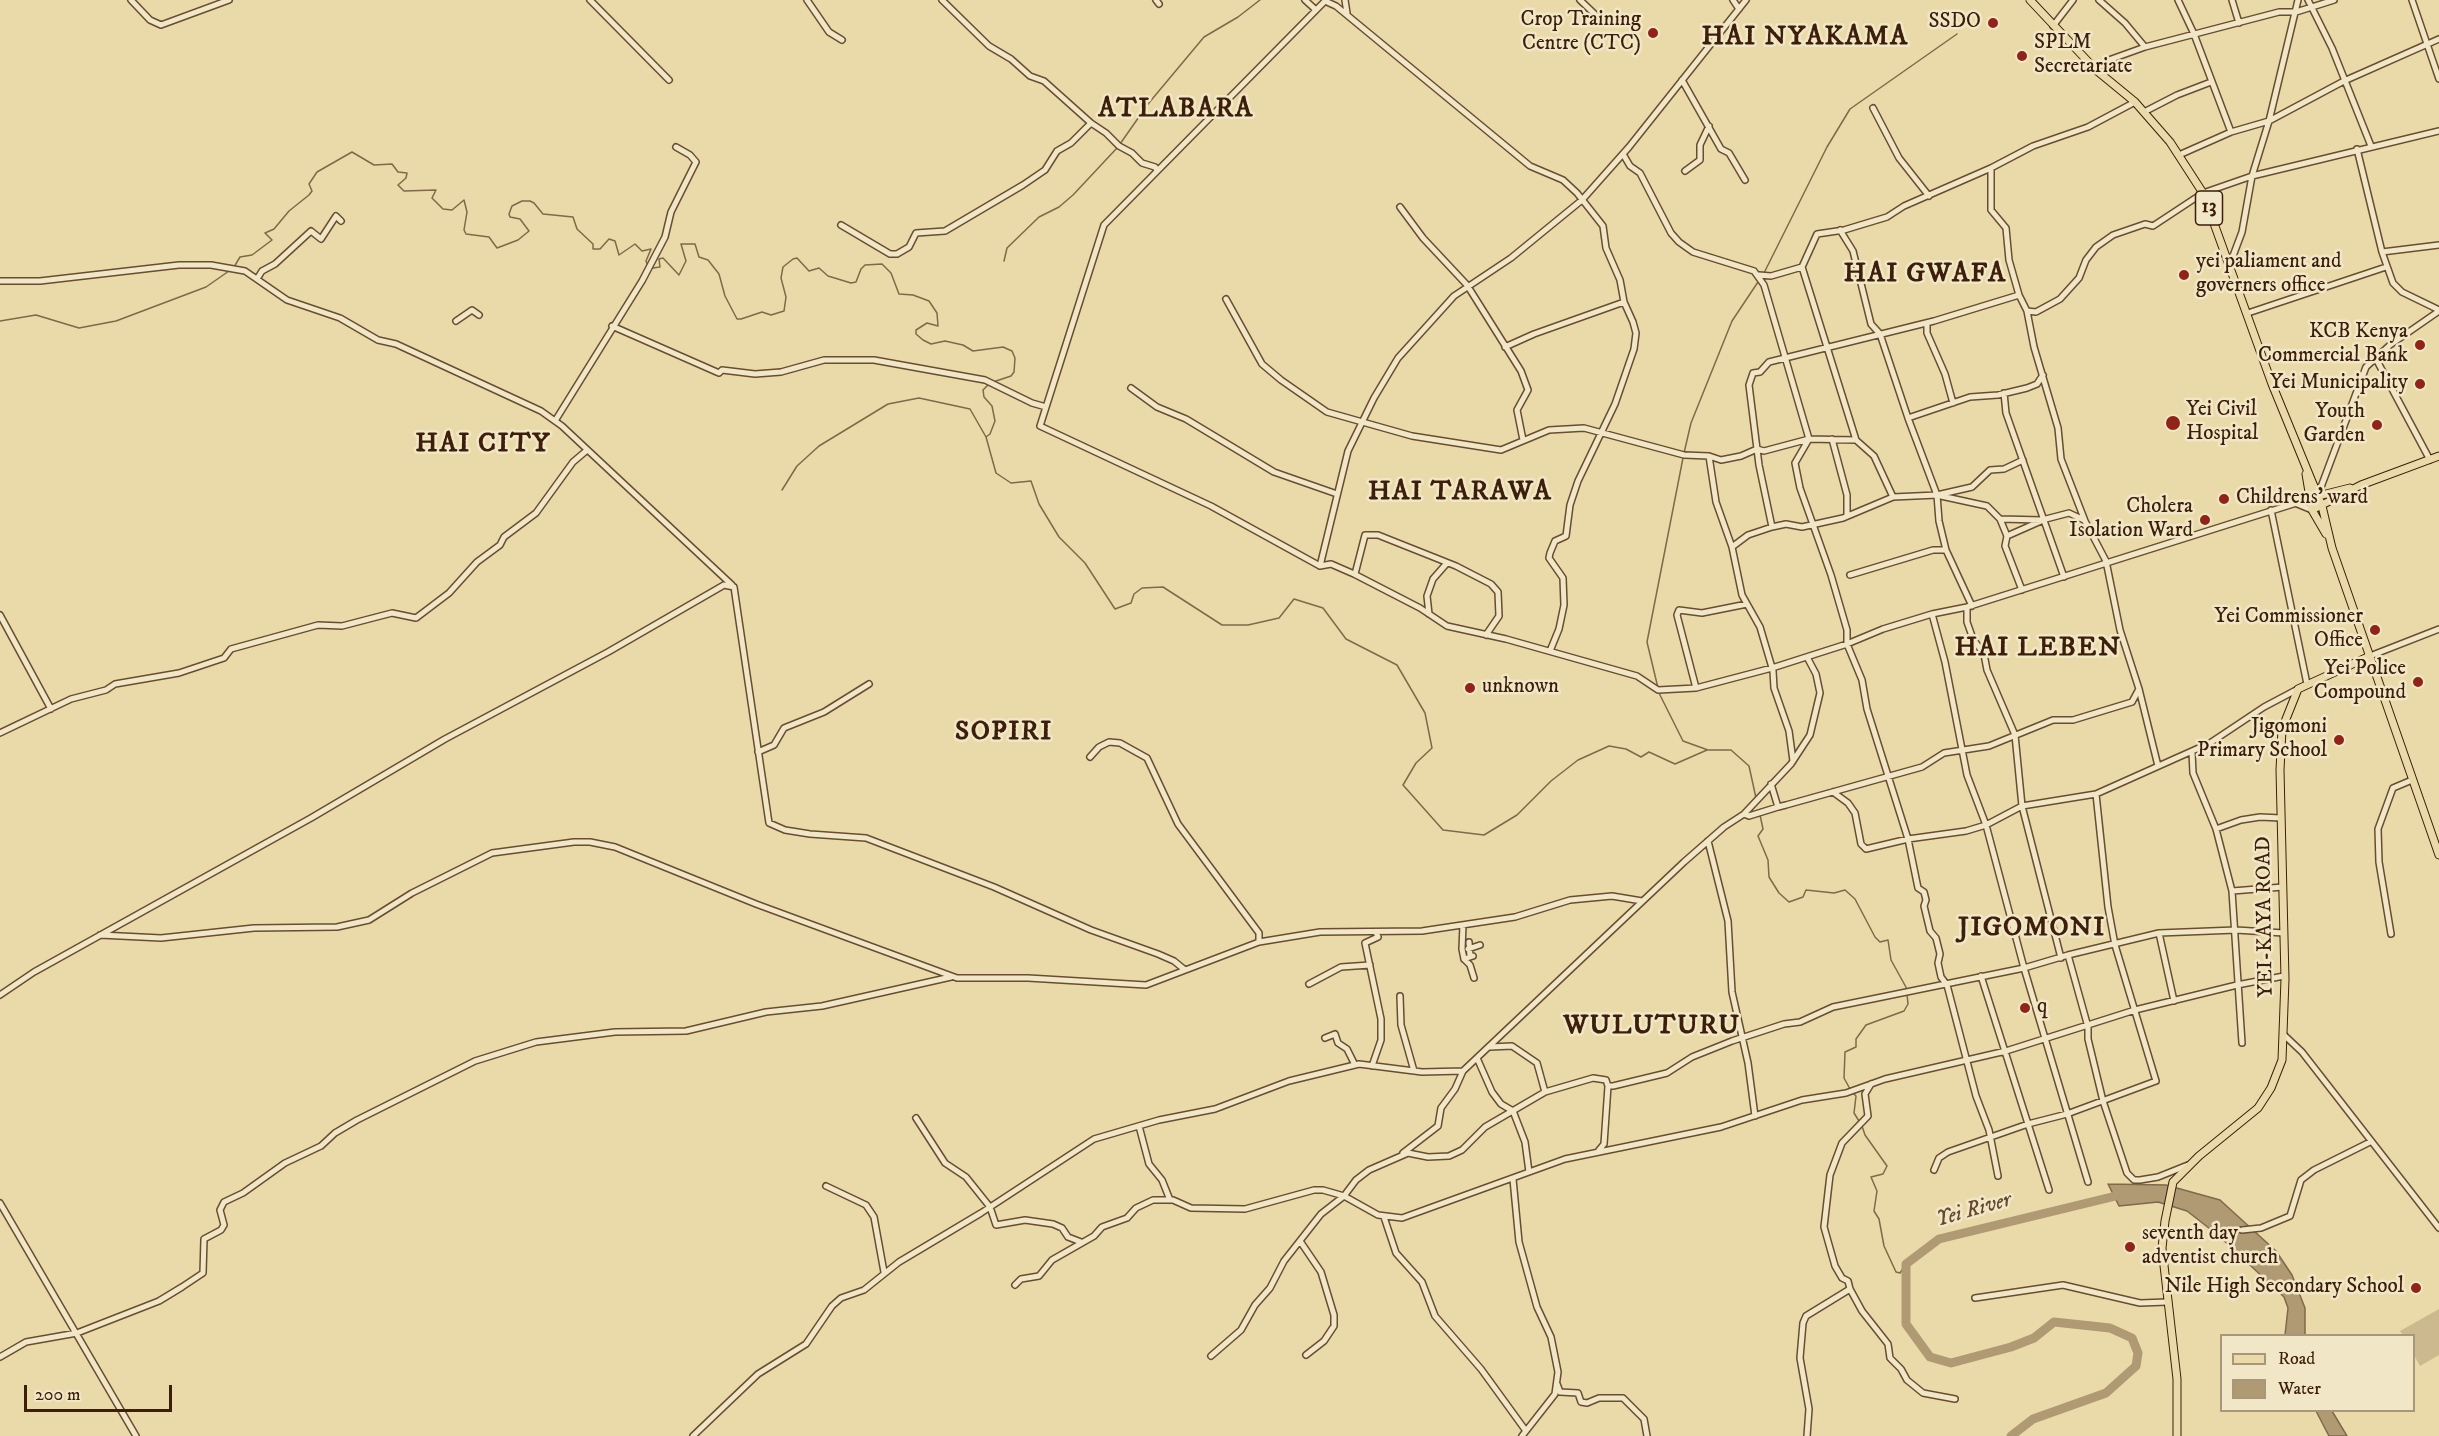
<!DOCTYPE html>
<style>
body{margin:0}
#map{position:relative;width:2439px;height:1436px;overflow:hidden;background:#eadaa9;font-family:"IM FELL DW Pica",serif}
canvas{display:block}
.legend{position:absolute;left:2220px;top:1334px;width:195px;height:78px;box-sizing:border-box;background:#f1e7c7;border:2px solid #a9977b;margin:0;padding:8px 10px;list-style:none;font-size:18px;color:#3c1e0a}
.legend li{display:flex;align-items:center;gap:12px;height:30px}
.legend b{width:30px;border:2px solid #a9977b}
.scale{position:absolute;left:24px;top:1385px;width:148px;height:27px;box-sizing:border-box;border:3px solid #3c1e0a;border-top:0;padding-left:8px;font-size:18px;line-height:21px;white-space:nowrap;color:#3c1e0a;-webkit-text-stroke:4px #f1e7c7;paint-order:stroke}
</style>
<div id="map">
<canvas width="2439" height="1436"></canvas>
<ul class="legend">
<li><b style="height:8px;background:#eadaa9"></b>Road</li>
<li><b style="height:16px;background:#af9a73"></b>Water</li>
</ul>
<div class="scale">200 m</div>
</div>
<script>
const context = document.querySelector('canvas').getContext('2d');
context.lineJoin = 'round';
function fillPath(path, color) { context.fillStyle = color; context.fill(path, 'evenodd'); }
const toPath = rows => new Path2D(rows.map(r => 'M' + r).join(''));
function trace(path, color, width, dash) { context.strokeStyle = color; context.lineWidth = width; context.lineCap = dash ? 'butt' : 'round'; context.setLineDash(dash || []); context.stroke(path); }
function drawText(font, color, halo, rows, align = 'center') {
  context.font = font + ' "IM FELL DW Pica",serif'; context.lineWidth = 5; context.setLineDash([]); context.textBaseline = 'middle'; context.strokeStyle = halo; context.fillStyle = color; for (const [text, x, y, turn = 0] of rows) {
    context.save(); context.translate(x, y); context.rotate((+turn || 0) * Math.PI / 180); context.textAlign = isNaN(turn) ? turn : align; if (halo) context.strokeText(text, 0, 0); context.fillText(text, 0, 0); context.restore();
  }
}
fillPath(toPath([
 [2439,1309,2439,1355,2420,1366,2414,1355,2414,1336,2403,1335,2400,1331]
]), '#ccba8e');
const water = toPath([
 [2108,1184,2166,1185,2220,1200,2276,1251,2292,1275,2305,1308,2305,1335,2285,1335,2288,1308,2284,1297,2219,1236,2187,1211,2158,1202,2119,1206,2108,1184],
 [2316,1411,2332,1411,2347,1436,2329,1436,2316,1411]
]);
fillPath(water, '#af9a73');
trace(water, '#816849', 1.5);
trace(toPath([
 [1120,144,1148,104,1204,37,1238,17,1260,0],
 [1004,261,1007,248,1039,217,1059,207,1073,195,1117,148],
 [234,267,240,257,252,255,272,240,265,233,274,229,289,211,309,195,312,191,309,184,317,172,352,152,374,165,392,164,398,172,407,173,406,178,398,185,404,191,436,190,432,198,443,209,452,210,464,200,467,212,464,230,466,234,489,237,497,248,518,240,529,231,520,219,510,217,509,214,512,206,522,201,530,201,534,203,543,214,573,217,577,229,593,244,593,249,600,249,609,239,615,241,619,255,635,244,642,251,651,249,646,261,648,266],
 [653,268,660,267,659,259,663,258,679,275,686,261,681,244,695,244,699,257,708,260,719,274,725,296,737,319,741,319,762,312,771,315,784,311,786,297,781,278,783,267,793,259,797,258,809,271,819,268,828,276,851,283,856,282,861,269,865,265,882,264,891,273,899,294,913,295,929,301,937,313,938,326,927,323,916,330,916,334,923,340,931,344,945,341,963,345,973,351,1003,347,1012,351,1015,358,1014,372,1011,376,993,382],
 [1764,273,1827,147,1850,109,1957,34],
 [0,321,36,315,79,328,116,321,206,287,229,271],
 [986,437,990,434,995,421,992,406,984,397,983,390,989,384],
 [1684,453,1691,423,1732,321,1758,282],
 [782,490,797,466,819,446,888,404,919,398,970,409,986,437,996,473,1011,483,1031,481,1039,504,1059,537,1085,563,1115,609,1131,603,1134,594,1142,588,1163,587,1222,625,1248,625,1279,618,1294,599,1323,608,1346,639,1397,665,1425,713,1432,748,1416,763,1403,785,1443,830,1484,835,1517,815,1551,781,1578,760,1609,746,1626,749,1641,757,1649,752,1675,764,1707,750],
 [1658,688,1647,642,1683,458],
 [1659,693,1683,741,1708,750,1731,750,1749,766,1756,798],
 [1760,815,1763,829,1758,836,1768,860,1769,877,1779,893,1789,902,1803,897,1806,890,1834,893,1845,890,1855,899,1875,937,1880,942,1888,940,1891,960,1907,989],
 [1850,1089,1844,1078,1845,1052,1856,1047,1856,1039,1866,1025,1904,1011,1908,1004,1907,994],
 [1853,1093,1856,1096,1854,1113,1859,1121],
 [1862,1126,1865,1135,1887,1166,1883,1174,1871,1177,1877,1191,1874,1211,1879,1219,1884,1246,1896,1272,1900,1273,1906,1264]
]), '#816849', 1.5);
trace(toPath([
 [2011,1436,2033,1419,2106,1393,2136,1366,2138,1353,2132,1338,2110,1328,2054,1322,2034,1338,2011,1347,1951,1363,1930,1357,1906,1324,1906,1264,1939,1239,2124,1194]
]), '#af9a73', 9);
const minor = toPath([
 [131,0,150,20,161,25,229,0],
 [590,0,669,80],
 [807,0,829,32,842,40],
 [942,0,989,46,1011,59,1030,76,1044,81,1091,123],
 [1156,0,1159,4],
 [1305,0,1316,10],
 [1326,0,1104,225,1040,426,1211,506,1320,566,1331,564,1354,574,1420,608,1447,626,1506,639,1637,676,1658,690,1696,688,1772,668,1847,644,1883,629,1932,614,1967,607,2309,499],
 [1345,0,1347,13],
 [1580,0,1604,23],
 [1733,0,1739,9],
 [2099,0,2125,23,2145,47],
 [2178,0,2194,34,2231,132],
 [2232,0,2239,23],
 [2308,0,2332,48,2371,146],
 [2412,0,2439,79],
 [1325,1,1336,6,1530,166,1563,180,1577,193,1603,226,1606,248,1620,280,1624,302,1633,322,1636,333,1634,349,1615,404,1578,481,1570,505,1566,536,1555,541,1550,553,1549,558,1563,578,1564,605,1559,629,1550,651],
 [2053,26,2073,0],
 [2096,70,2106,61,2145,47,2279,12,2296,12,2334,0],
 [1682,80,1721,149,1729,153,1745,180],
 [1873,108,1899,158,1929,196],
 [2144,112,2177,95,2211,82],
 [2357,149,2382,252,2439,245],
 [1623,154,1630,166,1640,173,1671,233,1679,242,1693,252,1754,271,1764,285,1809,439,1795,463,1800,488,1831,575,1847,630,1847,644,1862,680,1867,709,1908,839,1918,888,1924,892,1926,900,1924,906,1930,931,1936,938,1940,954,1938,963,1941,977,1947,985,1976,1096,1989,1130,1998,1176],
 [2179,155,2231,132,2269,121,2344,81,2439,39],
 [1991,168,1991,210,2006,228,2009,260,2019,295,2027,311,2034,347,2058,428,2061,459,2085,521,2106,561,2120,630,2139,689,2158,766],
 [1685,171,1700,160,1700,145,1709,126],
 [1400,207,1423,238,1467,285,1521,371,1528,390,1517,410,1523,440],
 [841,225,890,254,897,254,909,247,916,233,945,231,1023,185,1045,170,1057,151,1071,143,1091,123,1106,133,1119,146,1132,153,1142,163,1155,167,1157,170],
 [1840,230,1853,251,1871,324,1880,334,1908,418,1937,495,1939,521,1946,550,1972,606],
 [2382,252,2393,283,2402,292,2439,310],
 [2230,264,2242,232,2252,176,2269,121,2298,0],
 [1759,275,1771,276,1802,267],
 [257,279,262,271,275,264,311,231,321,239,336,216,341,221],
 [0,281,40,281,179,265,211,265,245,271,287,300,340,318,378,340,396,344,541,411,562,426,732,585],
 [1226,299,1262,364,1281,380,1327,412,1412,436,1501,450,1549,430,1584,428,1684,455,1709,456,1721,460,1741,456,1757,449,1764,451,1809,439,1856,440],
 [2027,311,2036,312,2060,299,2079,278,2086,260,2096,247,2113,235,2145,224,2153,226,2203,193,2252,176,2439,131],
 [2248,313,2386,267],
 [456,321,472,310,479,315],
 [1927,323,1927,333,1945,374,1953,403],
 [612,326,719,373,722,370,755,374,781,372,824,360,874,360,985,380,1032,403,1046,407],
 [1505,347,1534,334,1624,302],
 [2375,357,2430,460],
 [1131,388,1157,407,1186,419,1274,472,1337,494],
 [2004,393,2006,413,2064,577],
 [1908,418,1970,397,1998,395,2027,388,2037,384,2043,375],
 [555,421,642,281,665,237,671,212,696,162,690,155,676,147],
 [1832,439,1847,495,1847,516],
 [1709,456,1716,502,1732,547,1742,595,1760,627,1773,671,1774,688,1789,731,1793,761],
 [2318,495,2366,367,2390,345,2439,311],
 [1941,496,1987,506,2000,519,2042,520,2069,513,2084,520],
 [1893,497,1874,456,1856,440,1802,267,1817,234,1844,230,1887,217,1904,206,1991,168,2033,146,2088,127,2135,102],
 [2295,503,2312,510],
 [2271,510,2307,684],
 [2000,519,2007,536],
 [1772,527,1759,465,1749,385,1753,373,1760,372,1769,362,1934,321,2019,295],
 [1732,547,1748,535,1772,527,1786,524,1802,527,1843,518,1893,497,1937,495,1972,487,1990,470,2004,469,2023,460],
 [1320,566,1348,451,1374,398,1398,358,1454,296,1511,258,1582,200,1629,147,1746,0],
 [1355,574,1365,535,1378,535,1456,566,1491,584,1498,592,1499,616,1486,635],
 [1850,575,1933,550,1946,550],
 [2022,590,2005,546,2007,536,2041,521],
 [1967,607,1967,622,1973,639,1984,654,1987,670,2015,735,2022,806,2061,958],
 [1429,614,1427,596,1433,579,1447,563],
 [1932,614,1945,662,1967,775,1986,825,2024,968,2088,1182],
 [0,615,51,709],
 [2370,656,2439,629],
 [1696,688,1677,615,1679,610,1702,613,1747,604],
 [0,733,71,699,106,690,115,684,179,673,224,658,231,649,318,625,342,626,392,613,416,618,449,593,477,562,500,545,504,537,536,513,573,462,586,451],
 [758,752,774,745,784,728,824,712,869,684],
 [2192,752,2193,773,2216,829,2232,891,2242,1043],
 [1090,757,1099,747,1109,742,1120,743,1147,758,1178,824,1259,933,1259,942],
 [1771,784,1778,807,1786,805,1922,767,1944,753,1989,746,2053,720,2073,720,2132,702,2139,689],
 [1833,792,1848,803,1855,813,1861,844,1866,849,1908,839,1966,831,1986,825,2022,806,2096,794,2210,743,2264,707,2298,689],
 [1744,814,1749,816,1778,807],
 [2216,829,2241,820,2260,817,2281,818],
 [1708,841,1728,921,1732,992,1748,1063,1755,1116],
 [2232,891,2283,887],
 [1463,925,1462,949,1464,959,1473,956],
 [2159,933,2174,1001],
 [2391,934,2379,862,2378,829,2393,788,2412,780],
 [100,935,161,938,254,928,337,927,369,920,412,893,492,853,574,842,590,842,615,847,756,904,957,978,1028,978,1146,985,1259,942,1320,932,1422,931,1515,917,1570,900,1612,896,1642,901],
 [1469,942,1470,956],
 [1468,949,1480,945],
 [2068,955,2088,1027,2088,1039,2103,1101,2127,1173,2134,1180,2140,1180,2158,1177,2188,1165],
 [1464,959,1470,965,1474,978],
 [1981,976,2049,1190],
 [1309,984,1341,967,1370,965],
 [0,995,34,972,311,818,445,739,608,652,724,585,734,587,769,823,785,830,810,834,866,838,994,887,1091,930,1158,954,1174,961,1185,970],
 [1400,996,1401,1025,1414,1071],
 [2284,1035,2302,1052,2439,1228],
 [1325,1038,1335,1034,1338,1043,1347,1049,1355,1065],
 [1490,1047,1512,1046,1537,1063,1545,1092],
 [1477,1058,1492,1092,1501,1104,1513,1111,1525,1142,1529,1172],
 [1372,1066,1381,1040,1381,1019,1365,943,1378,937,1376,932],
 [916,1118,945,1163,966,1177,990,1207,996,1225,1025,1220,1053,1224,1062,1228,1068,1237,1081,1242],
 [1139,1126,1149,1164,1162,1180,1170,1200],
 [1599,1150,1604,1144,1608,1086],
 [1403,1153,1438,1126,1441,1108,1455,1089,1463,1071],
 [1934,1170,1939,1158,1948,1152,2028,1124,2067,1114,2156,1081,2115,945,2108,907,2096,794],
 [1513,1179,1519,1242,1537,1307,1551,1337,1558,1372,1555,1394,1522,1436],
 [826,1186,866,1205,874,1217,884,1272],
 [0,1203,136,1436],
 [1384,1217,1396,1253,1422,1282,1435,1316,1481,1369,1526,1431],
 [2242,1230,2261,1228,2290,1216,2301,1180,2314,1170,2370,1142],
 [1300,1241,1321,1272,1334,1315,1334,1326,1324,1341,1306,1355],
 [1015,1285,1021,1279,1039,1276,1052,1260,1094,1236,1102,1227,1127,1218,1136,1208,1153,1200,1173,1200,1191,1208,1245,1209,1314,1190,1323,1190,1344,1196,1378,1215,1402,1218,1565,1159,1721,1127,1802,1100,1846,1093,1885,1079,2006,1051,2135,1010,2237,985,2284,976],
 [1850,1289,1862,1311,1888,1344,1890,1358,1901,1369,1907,1380,1923,1393,1955,1399],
 [1975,1298,2063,1285,2140,1303,2167,1302],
 [1211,1356,1241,1330,1255,1305,1270,1288,1284,1261,1321,1214,1344,1196,1356,1180,1369,1170,1408,1153,1428,1157,1449,1156,1462,1150,1485,1127,1545,1092,1593,1078,1606,1080,1608,1086,1613,1086,1667,1073,1692,1057,1732,1041,1784,1024,1800,1022,1833,1007,2024,968,2068,955,2159,933,2236,930,2284,933],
 [0,1357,26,1342,77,1333,159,1301,182,1287,203,1273,204,1239,221,1230,224,1225,220,1210,224,1202,243,1193,285,1163,321,1146,335,1133,357,1120,475,1061,536,1042,615,1032,686,1031,766,1012,822,1006,951,977],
 [1557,1384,1560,1392,1578,1393,1581,1402,1587,1403,1599,1398,1623,1398,1644,1419,1647,1436],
 [693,1436,758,1374,806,1344,832,1306,841,1298,864,1290,899,1262,981,1213,1094,1139,1159,1120,1215,1109,1289,1081,1359,1064,1422,1072,1463,1071,1684,862,1724,827,1744,814,1791,764,1810,735,1820,693,1816,674,1807,657],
 [1807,1436,1809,1409,1800,1358,1803,1323,1806,1316,1850,1289,1848,1281,1842,1278,1835,1266,1824,1227,1830,1175,1842,1143,1868,1116,1865,1094,1871,1084]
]);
const major = toPath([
 [2030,0,2096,70,2135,102,2170,142,2203,193,2272,384,2322,506,2332,548,2439,855],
 [2306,474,2312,510,2326,534],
 [2314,497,2350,488],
 [2312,510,2361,485,2439,456],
 [2177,1436,2177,1379,2162,1248,2165,1221,2173,1182,2199,1156,2258,1108,2271,1088,2282,1060,2285,979,2280,770,2282,729,2298,689,2370,656]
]);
trace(minor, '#684d32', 8);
trace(major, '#3c1e0a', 9);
trace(minor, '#f1e7c7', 5);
trace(major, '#eadaa9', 7);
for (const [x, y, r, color] of [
 [1993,23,6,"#8f2418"],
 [1653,33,6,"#8f2418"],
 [2022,56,6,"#8f2418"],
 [2184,275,6,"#8f2418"],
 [2420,345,6,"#8f2418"],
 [2420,384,6,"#8f2418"],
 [2173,423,8,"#8f2418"],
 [2377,425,6,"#8f2418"],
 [2224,499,6,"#8f2418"],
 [2205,520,6,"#8f2418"],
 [2375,630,6,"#8f2418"],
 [2418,682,6,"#8f2418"],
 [1470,688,6,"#8f2418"],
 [2339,740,6,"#8f2418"],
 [2025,1008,6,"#8f2418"],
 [2130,1247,6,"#8f2418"],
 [2416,1288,6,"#8f2418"]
]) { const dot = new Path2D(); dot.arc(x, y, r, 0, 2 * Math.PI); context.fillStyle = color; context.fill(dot); trace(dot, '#f1e7c7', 2); }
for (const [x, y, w] of [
 [2209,208,27]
]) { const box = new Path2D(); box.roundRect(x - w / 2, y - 17, w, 34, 4.5); context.fillStyle = '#f1e7c7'; context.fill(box); trace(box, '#3c1e0a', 1.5); }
drawText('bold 20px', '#3c1e0a', null, [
 ["13",2209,208]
]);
drawText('21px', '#3c1e0a', '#f1e7c7', [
 ["Crop Training",1641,21],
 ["Centre (CTC)",1641,45],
 ["SSDO",1981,23],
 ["SPLM",2034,44,"left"],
 ["Secretariate",2034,68,"left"],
 ["yei paliament and",2196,263,"left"],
 ["governers office",2196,287,"left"],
 ["KCB Kenya",2408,333],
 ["Commercial Bank",2408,357],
 ["Yei Municipality",2408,384],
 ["Yei Civil",2186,411,"left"],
 ["Hospital",2186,435,"left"],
 ["Youth",2365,413],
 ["Garden",2365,437],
 ["Childrens' ward",2236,499,"left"],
 ["Cholera",2193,508],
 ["Isolation Ward",2193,532],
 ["Yei Commissioner",2363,618],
 ["Office",2363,642],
 ["Yei Police",2406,670],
 ["Compound",2406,694],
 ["unknown",1482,688,"left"],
 ["Jigomoni",2327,728],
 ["Primary School",2327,752],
 ["q",2037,1008,"left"],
 ["seventh day",2142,1235,"left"],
 ["adventist church",2142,1259,"left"],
 ["Nile High Secondary School",2404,1288]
], 'right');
drawText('21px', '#3c1e0a', '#f1e7c7', [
 ["YEI-KAYA ROAD",2266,917,-91]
]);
drawText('italic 22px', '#64492f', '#f1e7c7', [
 ["Yei River",1974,1211,-16]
]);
context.letterSpacing = '1.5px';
drawText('bold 27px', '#3c1e0a', '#f1e7c7', [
 ["HAI NYAKAMA",1805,38],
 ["ATLABARA",1176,110],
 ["HAI GWAFA",1925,275],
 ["HAI CITY",483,445],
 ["HAI TARAWA",1460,493],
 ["HAI LEBEN",2038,649],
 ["SOPIRI",1004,733],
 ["JIGOMONI",2032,929],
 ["WULUTURU",1652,1027]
]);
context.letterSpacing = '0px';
</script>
